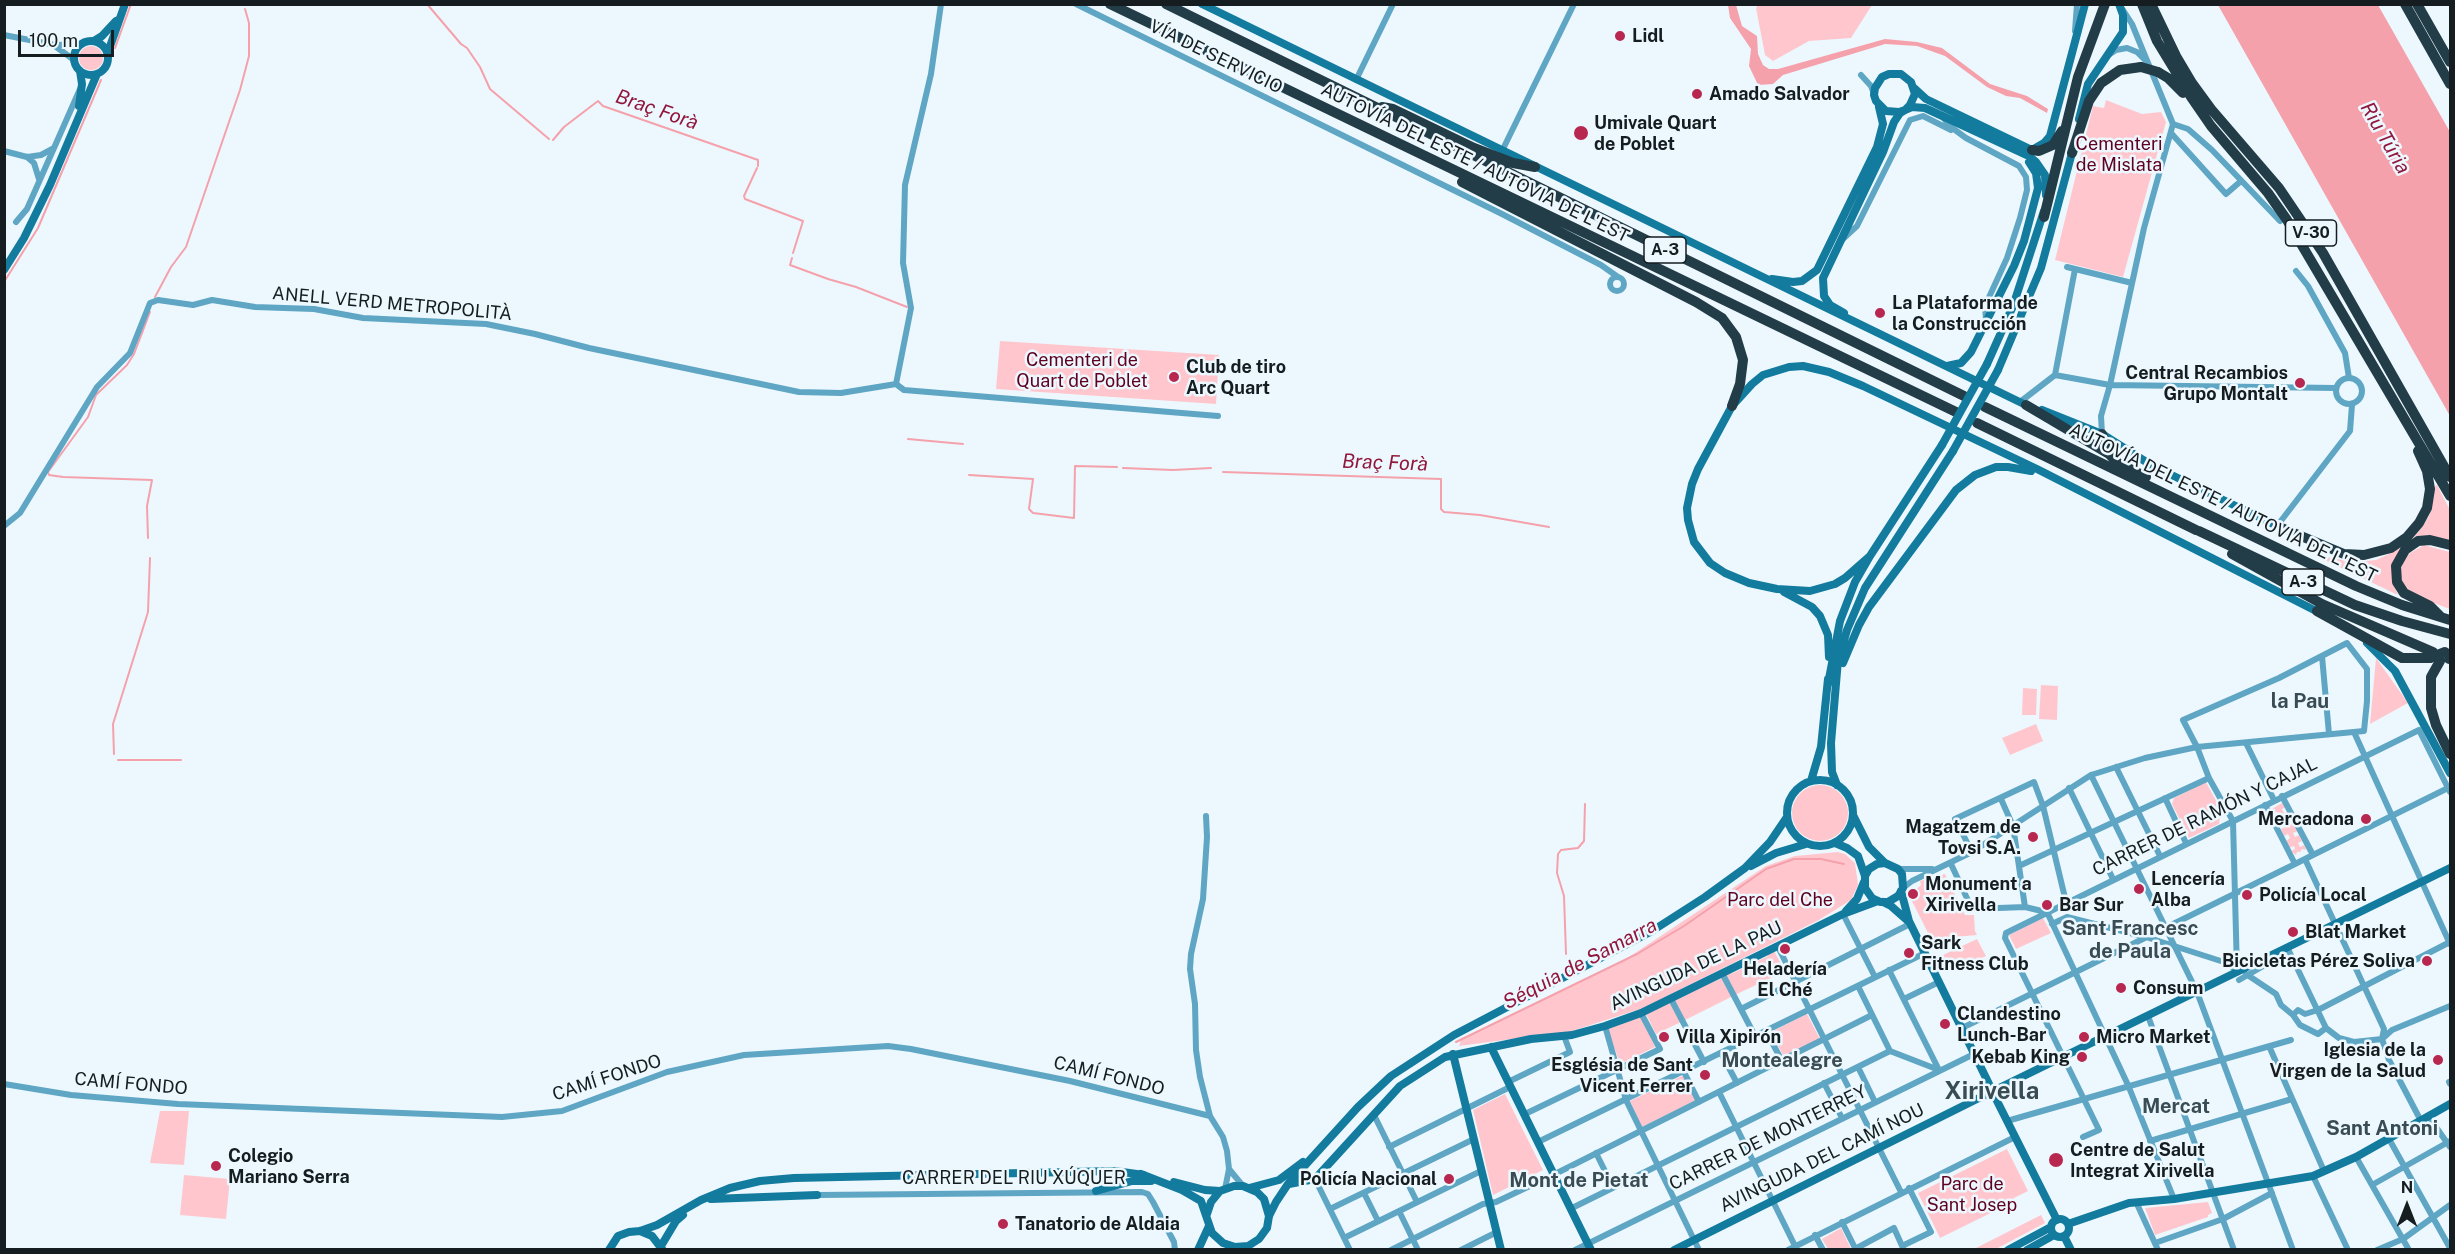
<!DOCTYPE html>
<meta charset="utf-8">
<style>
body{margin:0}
#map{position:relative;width:2455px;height:1254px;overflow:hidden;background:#ecf8fe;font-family:"Public Sans",sans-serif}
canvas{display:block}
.frame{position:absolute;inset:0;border:6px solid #151d20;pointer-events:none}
.north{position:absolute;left:2377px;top:1176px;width:60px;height:60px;-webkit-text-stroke:4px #ecf8fe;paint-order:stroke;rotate:0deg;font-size:16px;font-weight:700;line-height:24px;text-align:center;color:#151d20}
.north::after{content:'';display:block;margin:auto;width:21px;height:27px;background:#151d20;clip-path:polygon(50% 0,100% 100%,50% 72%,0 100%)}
.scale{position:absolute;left:18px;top:30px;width:96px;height:27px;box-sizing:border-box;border:3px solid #151d20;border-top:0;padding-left:8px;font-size:18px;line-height:21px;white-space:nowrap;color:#151d20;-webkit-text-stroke:4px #ecf8fe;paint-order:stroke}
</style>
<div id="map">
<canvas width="2455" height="1254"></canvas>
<div class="frame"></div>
<div class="north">N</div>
<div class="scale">100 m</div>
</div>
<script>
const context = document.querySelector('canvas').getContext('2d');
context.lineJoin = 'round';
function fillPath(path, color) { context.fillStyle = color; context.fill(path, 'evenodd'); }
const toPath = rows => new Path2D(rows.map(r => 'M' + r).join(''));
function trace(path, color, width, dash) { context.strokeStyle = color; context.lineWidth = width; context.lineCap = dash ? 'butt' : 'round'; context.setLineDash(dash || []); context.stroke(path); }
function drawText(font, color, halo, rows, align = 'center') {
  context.font = font + ' "Public Sans",sans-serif'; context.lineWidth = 5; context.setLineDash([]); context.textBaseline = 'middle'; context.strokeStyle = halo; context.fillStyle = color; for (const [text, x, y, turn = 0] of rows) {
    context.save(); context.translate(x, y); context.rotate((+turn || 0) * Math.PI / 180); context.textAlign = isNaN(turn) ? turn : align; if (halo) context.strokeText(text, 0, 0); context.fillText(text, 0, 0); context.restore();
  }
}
fillPath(toPath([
 [1758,4,1872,4,1872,5,1851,38,1809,41,1773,61,1765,55,1756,8],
 '79 58a12 12 0 1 1 24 0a12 12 0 1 1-24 0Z',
 [2106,100,2142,114,2161,112,2166,122,2123,277,2055,260,2093,106,2104,108],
 [1000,341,1219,355,1216,404,996,389],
 [2437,485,2450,510,2450,542,2407,542,2393,584,2398,595,2314,555,2354,562,2376,560,2389,554,2414,537,2423,526,2430,514,2434,487],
 [2424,545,2450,552,2450,609,2415,596,2403,586,2400,571,2405,556],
 [2376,658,2408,703,2370,724],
 [2041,685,2058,686,2057,720,2039,719],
 [2023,688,2037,689,2036,715,2022,715],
 [2036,724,2043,741,2010,755,2002,738],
 [2206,782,2221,810,2219,824,2189,838,2172,804,2174,798],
 '1792 813a28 28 0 1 1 56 0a28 28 0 1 1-56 0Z',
 [2282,803,2286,807,2282,809,2284,813,2288,811,2292,819,2288,821,2289,824,2294,822,2298,831,2293,833,2295,837,2299,835,2302,841,2298,843,2300,847,2304,845,2306,848,2305,850,2302,849,2300,852,2297,852,2296,855,2291,851,2295,849,2294,846,2289,848,2286,841,2290,838,2288,834,2284,836,2281,829,2285,827,2283,823,2278,824,2275,817,2278,815,2277,812,2272,813,2270,810],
 [1838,852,1845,854,1855,863,1858,885,1851,900,1819,920,1643,1008,1572,1031,1459,1046,1461,1040,1626,959,1766,866,1795,856],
 [1945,874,1965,915,1974,915,1975,931,1977,935,1931,939,1911,899,1913,892,1921,885,1920,881],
 [2043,918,2051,933,2016,949,2009,935],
 [1977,939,1986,956,1953,972,1943,955],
 [1774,951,1785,971,1735,995,1725,974,1733,973,1768,956,1767,954],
 [1722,976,1733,996,1685,1020,1674,999,1720,979],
 [1671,1001,1681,1022,1656,1034,1646,1014],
 [1641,1013,1655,1047,1620,1064,1607,1027],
 [1807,1014,1820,1039,1784,1057,1771,1032],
 [1684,1075,1697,1100,1642,1127,1630,1101],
 [1505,1094,1543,1170,1493,1195,1473,1110],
 [160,1111,189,1111,184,1165,150,1163],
 [2007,1149,2028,1191,2014,1198,2015,1201,1940,1238,1918,1193],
 [184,1175,230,1179,226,1219,180,1215],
 [2208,1202,2212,1213,2208,1215,2208,1217,2155,1235,2145,1208],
 [2041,1215,2045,1223,1996,1249,1974,1249],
 [1841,1228,1851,1249,1828,1249,1822,1239]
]), '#ffc7cd');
fillPath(toPath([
 [1728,5,1736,5,1742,26,1757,36,1758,54,1763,65,1769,69,1778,69,1885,39,1917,42,1942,48,1990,84,2027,96,2048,109,2047,113,2020,98,2006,96,1987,87,1945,56,1917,46,1885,44,1783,75,1773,84,1758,85,1749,66,1751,49,1730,18],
 [2218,5,2378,5,2450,132,2450,416]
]), '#f5a1ac');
trace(toPath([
 [427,4,461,44,467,48,480,67,490,89,549,139],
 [115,48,131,4],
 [553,140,564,127,598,101,603,106,758,160,758,166],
 [757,168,744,196,745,199,803,221,793,253],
 [792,258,790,265,828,279,856,287,907,307],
 [4,282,38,228,101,80],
 [155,297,171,267,186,247,240,90,249,56,249,23,245,9],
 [908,439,963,444],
 [1123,468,1173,470,1211,468],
 [1223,472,1441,479,1441,509,1444,512,1480,515,1549,527],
 [969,475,1033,479,1029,509,1033,513,1074,518,1075,466,1117,467],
 [148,538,147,506,152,480,63,477,49,475,48,472,88,417,96,395,127,365,134,354,150,312],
 [114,754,113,724,148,612,150,558],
 [118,760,181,760],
 [1566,954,1564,896,1557,873,1558,854,1561,850,1578,848,1584,841,1585,804],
 [1456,1042,1637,954,1684,926,1766,869,1794,859,1821,859,1844,864]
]), '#f5a1ac', 2);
trace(toPath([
 [1076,4,1502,214,1601,265,1618,277],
 [2123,10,2132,24,2173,124,2188,129,2212,150,2280,221],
 [2075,31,2077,4],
 [4,35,55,45,80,44],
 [55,46,74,60],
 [2110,54,2116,50,2127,48,2137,52,2145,60],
 [1861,75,1871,86,1874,94],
 [1356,80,1393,4],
 [1942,116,1951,127,1966,138,2019,166,2026,177,2027,190,2020,218,2007,258,1985,306,1986,320],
 [2171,133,2226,194,2241,181],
 [4,151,27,157,41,155,54,148,80,89],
 [1502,151,1574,4],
 [27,157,34,163,39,179],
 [16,222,27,209,54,148],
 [1844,238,1857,226,1910,120,1923,116,1951,130],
 [2067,267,2132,283],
 [2296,271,2308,286,2345,353,2349,378],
 '1610 284a7 7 0 1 1 14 0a7 7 0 1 1-14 0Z',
 [2055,375,2110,385,2336,388],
 '2336 391a13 13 0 1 1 26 0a13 13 0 1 1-26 0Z',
 [896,384,911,308,903,263,905,185,931,74,941,4],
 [896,384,904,390,1218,416],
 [2020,402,2055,375,2075,269],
 [2102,434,2101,416,2110,385,2144,228,2173,124],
 [4,526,20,513,97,387,130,353,150,303,158,300,193,305,212,300,255,307,314,309,363,318,486,324,535,334,589,348,799,392,841,393,896,384],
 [2277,526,2350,431,2352,405],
 [2322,656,2329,734],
 [2354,732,2450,944],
 [2246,743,2274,800],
 [2116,767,2160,856],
 [2091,775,2197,992,2293,1250],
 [2069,788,2113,879],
 [2165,798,2186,843],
 [2001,799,2013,826,2025,907],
 [2265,805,2295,864,2313,855,2282,796],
 [1206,816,1207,837,1203,899,1191,954,1190,969,1195,1004,1196,1050,1200,1077,1210,1116,1223,1137,1227,1151,1229,1169,1225,1189],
 [1972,852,1955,819,2034,782,2043,806,2066,902],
 [2313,855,2448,788],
 [2305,859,2384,1029,2382,1039],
 [1951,864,1972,909,2025,907,2046,912],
 [2019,866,2209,778],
 [1898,869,1932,869],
 [1903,888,1912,881,1972,852,2091,775,2145,758,2197,747,2364,731,2367,701,2367,669,2347,643,2279,678,2183,720,2197,747,2209,778,2233,821,2237,971],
 [2047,912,2128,1085,2174,1199],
 [1843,914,1875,977],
 [2052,924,2067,917,2146,937,2227,963,2237,971],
 [1778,947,1901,1192],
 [2287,947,2326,1028,2339,1038,2354,1042,2382,1039],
 [1889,970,1939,1070],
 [1722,973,1755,1036],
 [2246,974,2276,994,2281,1005,2293,1015,2298,1010,2305,1014,2318,1010,2450,942],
 [2239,980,2265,965,2272,957],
 [1858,986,1890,1051,1939,1070],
 [1671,999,1704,1062],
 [1904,999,1939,982],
 [1741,1009,1910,924],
 [2293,1015,2300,1025,2318,1034,2326,1028],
 [2148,1016,2234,1250],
 [1605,1026,1626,1100,1699,1250],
 [1962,1028,2295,864],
 [1766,1031,1782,1061],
 [2382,1039,2389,1060,2421,1121],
 [2382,1039,2392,1030,2450,1006],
 [2269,1046,2324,1171],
 [1721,1053,1737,1083],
 [1858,1067,1875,1102],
 [1684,1072,1699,1102],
 [1508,1082,1570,1052,1564,1036],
 [2449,1082,2450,1084],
 [1824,1083,1842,1118],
 [4,1084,71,1095,178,1104,502,1117,562,1111,667,1072,744,1055,888,1046,911,1049,1070,1081,1210,1116],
 [1719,1092,1797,1250],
 [1525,1114,1660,1049,1641,1013],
 [1374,1115,1417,1202],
 [2429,1117,2450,1147],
 [2007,1121,2291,1040],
 [2083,1137,2099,1130,2005,938,2006,933,2419,730,2450,792],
 [2389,1139,2450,1248],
 [2150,1141,2292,1099],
 [1538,1142,1925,953],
 [1389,1147,1510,1087],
 [1596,1153,1613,1187],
 [2356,1157,2409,1250],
 [1229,1169,1243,1186],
 [2313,1176,2348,1250],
 [1315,1179,1350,1250],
 [2372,1185,2450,1141],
 [1364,1193,1378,1221],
 [817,1195,1142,1192,1148,1194,1153,1202,1174,1242,1175,1250],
 [2137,1204,2158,1250],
 [1330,1209,1474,1139],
 [1570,1209,1890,1051],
 [1399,1211,1418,1250],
 [1842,1222,1856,1250],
 [1815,1235,1823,1250],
 [1344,1238,1481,1171],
 [2155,1243,2223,1219,2272,1193],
 [1902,1246,1931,1232,1909,1188],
 [1855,1249,1894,1228,1903,1248],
 [1391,1250,1483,1204,1496,1202,1553,1175,1872,1015],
 [1461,1250,1497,1232],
 [1575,1250,1974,1054],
 [1788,1250,2015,1137],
 [2377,1250,2403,1239,2450,1205]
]), '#5fa6c4', 6);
trace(toPath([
 [1202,4,2030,407],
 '74 58a17 17 0 1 1 34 0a17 17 0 1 1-34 0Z',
 [94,41,102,36,116,21],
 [108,52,125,4],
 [1914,88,1926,99,2032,150,2044,143,2050,136,2085,4],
 [79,106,82,84,80,71],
 [2079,119,2088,84,2123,32,2123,15,2119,4],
 [4,270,24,238,50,185,97,74],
 [1772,279,1793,282,1802,281,1817,270,1877,147,1883,124,1879,107],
 [1844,313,1830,305,1824,296,1823,278,1883,152,1894,122,1900,113,1905,110,1910,105,1915,94,1911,82,1901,74,1889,74,1882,77,1875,88,1874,95,1876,101,1886,111,1899,112,1905,110,1912,107,1925,108,2029,156,2036,162,2045,175,2046,195],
 [1987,364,2013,306,2044,211],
 [1947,366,1961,363,1971,352,2014,266,2024,241,2038,188,2036,173,2029,162],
 [1998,370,2041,268,2073,149],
 [2042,410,2102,434,2151,465,2277,526],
 [1870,556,1845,578,1835,584,1810,591,1777,589,1749,583,1725,573,1710,563,1694,542,1688,520,1687,508,1692,484,1698,469,1732,406,1752,384,1763,375,1789,367,1803,366,1829,372,1863,386,2037,469,2320,613],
 [1784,592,1812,607,1820,616,1828,635,1829,657],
 [2367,643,2395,671,2450,773],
 [1843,663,1859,625,1869,607,1956,490,1975,475,1996,467,2008,467,2031,471],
 [1828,684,1840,621,1855,582,1870,556,1942,445],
 '1787 813a33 33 0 1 1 66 0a33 33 0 1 1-66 0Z',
 [1811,781,1821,747,1828,679],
 [1837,785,1832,772,1831,743,1838,660,1847,630,1865,588,1953,451],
 [1835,843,1847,848,1858,856,1865,876,1865,888,1872,898,1880,902,1888,902,1898,896,1903,888,1902,874,1898,869,1885,863,1869,847,1853,815],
 [1751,866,1776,853,1806,844],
 [1865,876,1869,869,1877,864,1885,863],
 [1901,891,1909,921,1990,1086],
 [1883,902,1891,906,1908,921],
 [1846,911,1857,899,1864,882],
 [1491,1047,1591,1250],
 [1453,1054,1501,1250],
 [1997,1089,2450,868],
 [1995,1097,2057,1220],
 [1141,1174,1182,1190,1201,1201,1212,1233,1223,1243,1235,1247,1248,1246,1259,1239,1267,1228,1269,1216,1276,1202,1288,1184,1358,1107,1391,1076,1454,1035,1652,931,1705,897,1745,868,1770,842,1787,817],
 [1174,1182,1205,1190,1220,1191],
 [1289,1184,1315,1179,1400,1086,1445,1057,1531,1039,1572,1035,1605,1026,1641,1013,1843,914,1878,901],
 [1249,1188,1279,1180,1303,1162],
 [1096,1191,1132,1181,1151,1181],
 [711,1199,817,1195],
 [1207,1214,1211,1202,1220,1191,1234,1186,1243,1186,1257,1192,1264,1199,1269,1216],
 '2051 1228a9 9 0 1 1 18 0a9 9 0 1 1-18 0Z',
 [2068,1224,2129,1203,2174,1199,2313,1176,2356,1157,2450,1104],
 [640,1231,652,1236,662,1249],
 [2064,1236,2071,1250],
 [661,1246,676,1221,683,1215],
 [609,1250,618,1236,629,1232,640,1231,657,1225,701,1200,730,1188,760,1181,794,1178,1115,1171,1144,1175],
 [1198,1250,1209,1226],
 [1674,1250,1985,1095],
 [2008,1250,2051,1227],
 [2027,1250,2054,1235]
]), '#137b9e', 8);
trace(toPath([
 [1110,4,1956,412],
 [1166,4,1964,396],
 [2142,4,2157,41,2191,97,2211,126,2268,193,2287,220,2450,496],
 [2151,4,2176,56,2192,83,2211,109,2279,188,2323,253,2450,477],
 [2405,4,2450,84],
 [2417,4,2450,62],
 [2158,72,2168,78,2183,93],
 [1382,107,1393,109,1474,148,1513,163,1535,167],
 [2032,150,2039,151,2053,145,2062,131],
 [2072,153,2089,101,2101,83,2120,70,2141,67],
 [1462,182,1696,302,1722,318,1736,337,1743,360,1740,384,1732,406],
 [2044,217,2078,77,2105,4],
 [2026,405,2109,454,2118,463,2146,477],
 [1985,407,2356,586,2402,605,2450,620],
 [1977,423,2196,530],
 [2102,434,2109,454],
 [2277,526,2344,554,2364,555,2391,548,2407,537,2419,523,2427,508,2430,489,2427,471,2418,451],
 [2199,531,2355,605,2402,621,2450,634],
 [2232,554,2322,604,2433,652],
 [2317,611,2402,658,2430,658],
 [2440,616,2430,606,2404,593,2397,582,2396,566,2405,550,2418,541,2430,540,2450,545],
 [2449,659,2450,659],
 [2440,661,2431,677,2431,708,2436,725,2450,754]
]), '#233d48', 10);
trace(toPath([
 [1942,445,1987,364],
 [1953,451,1998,370]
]), '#137b9e', 8);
trace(toPath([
 [2141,67,2158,72],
 [2430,658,2445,652]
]), '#233d48', 10);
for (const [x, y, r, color] of [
 [1620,36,6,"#b8274f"],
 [1697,94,6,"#b8274f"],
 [1581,133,8,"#b8274f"],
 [1880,313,6,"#b8274f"],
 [1174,377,6,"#b8274f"],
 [2300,383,6,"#b8274f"],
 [2366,819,6,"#b8274f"],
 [2033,837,6,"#b8274f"],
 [2139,889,6,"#b8274f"],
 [1913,894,6,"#b8274f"],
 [2247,895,6,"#b8274f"],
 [2047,905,6,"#b8274f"],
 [2293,932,6,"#b8274f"],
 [1785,949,6,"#b8274f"],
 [1909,953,6,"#b8274f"],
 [2427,961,6,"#b8274f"],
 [2121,988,6,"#b8274f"],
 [1945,1024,6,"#b8274f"],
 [1664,1037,6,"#b8274f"],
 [2084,1037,6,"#b8274f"],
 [2082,1057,6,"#b8274f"],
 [2438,1060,6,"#b8274f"],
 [1705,1075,6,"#b8274f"],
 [2056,1160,8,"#b8274f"],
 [216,1166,6,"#b8274f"],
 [1449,1179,6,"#b8274f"],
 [1003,1224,6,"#b8274f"]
]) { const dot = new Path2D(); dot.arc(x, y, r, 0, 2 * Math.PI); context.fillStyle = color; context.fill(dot); trace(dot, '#ecf8fe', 2); }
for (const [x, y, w] of [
 [2311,233,51],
 [1665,250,42],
 [2303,582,42]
]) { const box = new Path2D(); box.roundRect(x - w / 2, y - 13, w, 26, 4.5); context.fillStyle = '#ecf8fe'; context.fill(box); trace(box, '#151d20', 1.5); }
drawText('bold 16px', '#151d20', null, [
 ["V-30",2311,233],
 ["A-3",1665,250],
 ["A-3",2303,582]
]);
drawText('bold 18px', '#151d20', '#ecf8fe', [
 ["Lidl",1632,36],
 ["Amado Salvador",1709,94],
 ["Umivale Quart",1594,123],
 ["de Poblet",1594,144],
 ["La Plataforma de",1892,303],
 ["la Construcción",1892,324],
 ["Club de tiro",1186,367],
 ["Arc Quart",1186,388],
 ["Central Recambios",2288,373,"right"],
 ["Grupo Montalt",2288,394,"right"],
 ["Mercadona",2354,819,"right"],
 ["Magatzem de",2021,827,"right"],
 ["Tovsi S.A.",2021,848,"right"],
 ["Lencería",2151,879],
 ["Alba",2151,900],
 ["Monument a",1925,884],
 ["Xirivella",1925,905],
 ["Policía Local",2259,895],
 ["Bar Sur",2059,905],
 ["Blat Market",2305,932],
 ["Sark",1921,943],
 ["Fitness Club",1921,964],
 ["Bicicletas Pérez Soliva",2415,961,"right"],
 ["Heladería",1785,969,"center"],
 ["El Ché",1785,990,"center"],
 ["Consum",2133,988],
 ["Clandestino",1957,1014],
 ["Lunch-Bar",1957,1035],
 ["Villa Xipirón",1676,1037],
 ["Micro Market",2096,1037],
 ["Iglesia de la",2426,1050,"right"],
 ["Virgen de la Salud",2426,1071,"right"],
 ["Kebab King",2070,1057,"right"],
 ["Església de Sant",1693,1065,"right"],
 ["Vicent Ferrer",1693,1086,"right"],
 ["Centre de Salut",2070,1150],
 ["Integrat Xirivella",2070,1171],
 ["Colegio",228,1156],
 ["Mariano Serra",228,1177],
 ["Policía Nacional",1437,1179,"right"],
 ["Tanatorio de Aldaia",1015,1224]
], 'left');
drawText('18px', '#151d20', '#ecf8fe', [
 ["VÍA DE SERVICIO",1216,57,26],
 ["AUTOVÍA DEL ESTE / AUTOVIA DE L'EST",1475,163,26],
 ["ANELL VERD METROPOLITÀ",392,304,5],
 ["AUTOVÍA DEL ESTE / AUTOVIA DE L'EST",2223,503,26],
 ["CARRER DE RAMÓN Y CAJAL",2205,817,-26],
 ["AVINGUDA DE LA PAU",1696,966,-25],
 ["CAMÍ FONDO",1109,1076,14],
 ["CAMÍ FONDO",607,1078,-18],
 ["CAMÍ FONDO",131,1084,5],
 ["CARRER DE MONTERREY",1768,1138,-26],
 ["AVINGUDA DEL CAMÍ NOU",1822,1158,-26],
 ["CARRER DEL RIU XÚQUER",1014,1178]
]);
drawText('18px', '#5f0020', '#ecf8fe', [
 ["Cementeri",2119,144],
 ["de Mislata",2119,165],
 ["Cementeri de",1082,360],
 ["Quart de Poblet",1082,381],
 ["Parc del Che",1780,900],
 ["Parc de",1972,1184],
 ["Sant Josep",1972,1205]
]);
drawText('italic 20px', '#91163b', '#ecf8fe', [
 ["Braç Forà",657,110,19],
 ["Riu Túria",2385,138,60],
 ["Braç Forà",1385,463,2],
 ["Séquia de Samarra",1580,964,-28]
]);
drawText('bold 20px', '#394b53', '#ecf8fe', [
 ["la Pau",2300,702],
 ["Sant Francesc",2130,929],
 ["de Paula",2130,952],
 ["Montealegre",1782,1061],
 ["Mercat",2176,1107],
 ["Sant Antoni",2382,1129],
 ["Mont de Pietat",1579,1181]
]);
drawText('bold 24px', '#394b53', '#ecf8fe', [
 ["Xirivella",1992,1092]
]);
</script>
